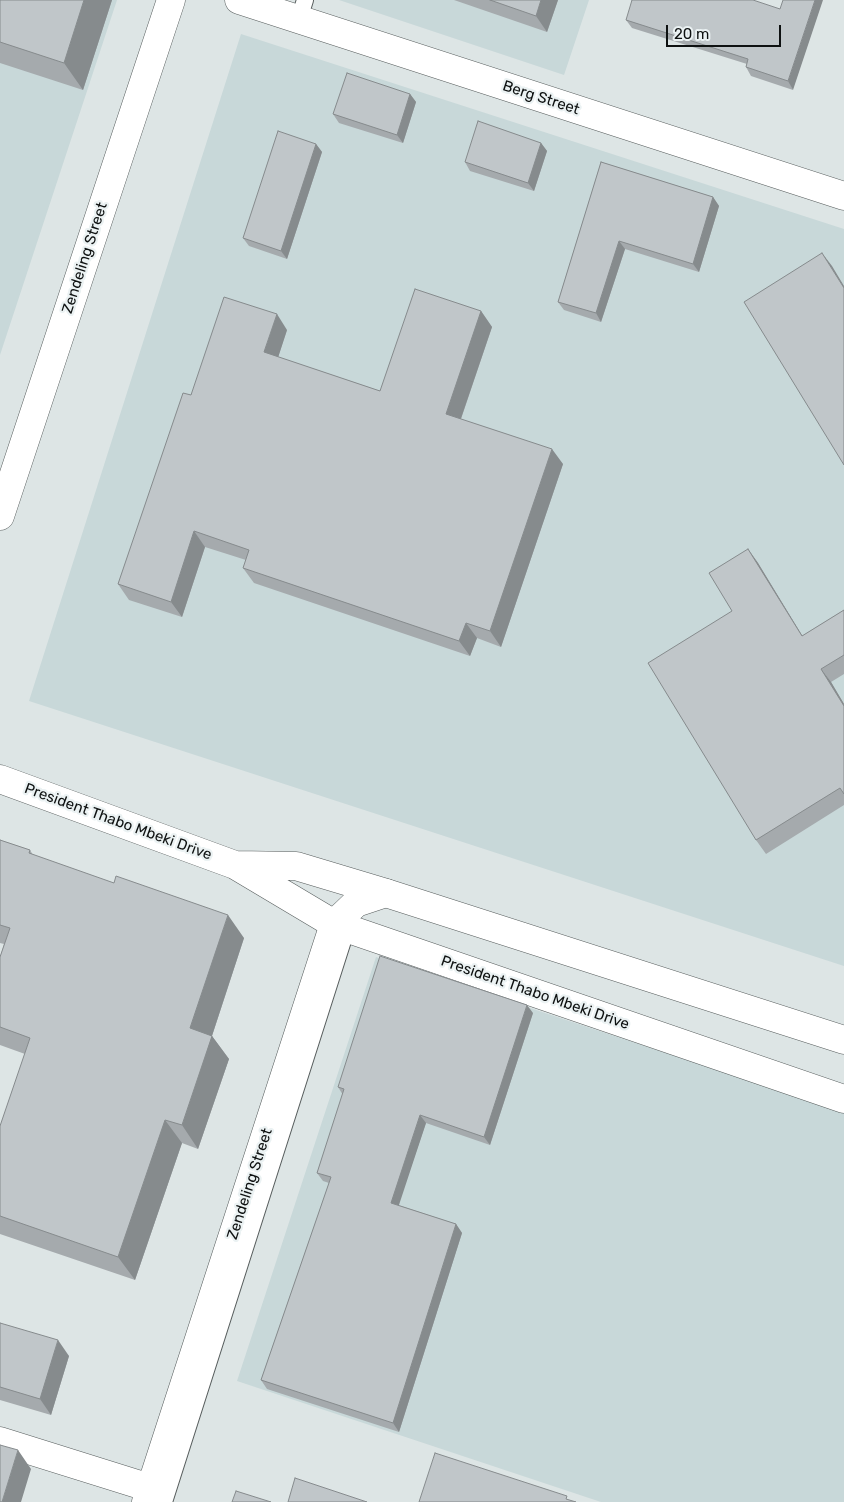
<!DOCTYPE html>
<style>
body{margin:0}
#map{position:relative;width:844px;height:1502px;overflow:hidden;background:#dde5e5;font-family:Rubik,sans-serif}
canvas{display:block}
.scale{position:absolute;left:666px;top:25px;width:115px;height:22px;box-sizing:border-box;border:2px solid #0e1111;border-top:0;padding-left:6px;font-size:15px;line-height:18px;white-space:nowrap;color:#0e1111;-webkit-text-stroke:4px #ebf2f3;paint-order:stroke}
</style>
<div id="map">
<canvas width="844" height="1502"></canvas>
<div class="scale">20 m</div>
</div>
<script>
const context = document.querySelector('canvas').getContext('2d');
context.lineJoin = 'round';
function fillPath(path, color) { context.fillStyle = color; context.fill(path, 'evenodd'); }
const toPath = rows => new Path2D(rows.map(r => 'M' + r).join(''));
function trace(path, color, width, dash) { context.strokeStyle = color; context.lineWidth = width; context.lineCap = dash ? 'butt' : 'round'; context.setLineDash(dash || []); context.stroke(path); }
function drawText(font, color, halo, rows, align = 'center') {
  context.font = font + ' Rubik,sans-serif'; context.lineWidth = 4.5; context.setLineDash([]); context.textBaseline = 'middle'; context.strokeStyle = halo; context.fillStyle = color; for (const [text, x, y, turn = 0] of rows) {
    context.save(); context.translate(x, y); context.rotate((+turn || 0) * Math.PI / 180); context.textAlign = isNaN(turn) ? turn : align; if (halo) context.strokeText(text, 0, 0); context.fillText(text, 0, 0); context.restore();
  }
}
fillPath(toPath([
 [0,0,117,0,0,355],
 [339,0,589,0,564,75],
 [241,34,844,229,844,966,29,701],
 [376,957,844,1112,844,1502,601,1502,237,1381]
]), '#c8d8d9');
const lane = toPath([
 [299,19,305,0],
 [164,1502,347,928]
]);
const street = toPath([
 [239,0,844,196],
 [0,516,171,0],
 [0,1441,150,1488],
 [146,1502,334,924,356,903,386,893]
]);
const secondary = toPath([
 [0,779,235,865,334,924,844,1099],
 [237,865,296,866,386,893,844,1040]
]);
trace(lane, '#575d5d', 18);
trace(street, '#575d5d', 29);
trace(secondary, '#575d5d', 29);
trace(lane, '#fff', 16);
trace(street, '#fff', 28);
trace(secondary, '#fff', 28);
fillPath(toPath([
 [0,0,112,0,83,90,0,63],
 [454,0,558,0,547,32],
 [753,0,793,90,751,76,746,67,747,64,632,28,626,20],
 [410,94,416,102,403,143,339,123,333,114],
 [541,143,547,151,534,191,470,171,465,162],
 [316,144,322,152,287,259,249,246,243,238],
 [601,162,713,197,719,206,699,272,625,249,601,322,564,310,558,302],
 [481,311,492,327,461,419,563,464,501,647,477,638,470,656,254,583,243,568,246,560,205,547,182,617,129,600,118,584,191,395,287,330,278,357,380,391],
 [748,549,758,563,802,636,844,610,844,674,831,682,844,704,844,805,766,854,756,840,732,611],
 [0,840,30,850,33,855,244,938,212,1036,229,1059,198,1149,182,1143,135,1280,0,1234,0,1126,25,1054,0,1045,0,957,4,944,0,943],
 [533,1013,490,1145,426,1123,398,1205,456,1224,462,1233,399,1432,267,1389,261,1380,329,1183,323,1181,317,1173,343,1095,338,1087],
 [0,1323,69,1356,51,1415,0,1400]
]), '#a5aaad');
fillPath(toPath([
 [84,0,112,0,83,90,64,63],
 [541,0,558,0,547,32,536,16],
 [815,0,823,0,793,90,788,81],
 [410,94,416,102,403,143,397,135],
 [541,143,547,151,534,191,528,183],
 [316,144,322,152,287,259,281,251],
 [713,197,719,206,699,272,693,264],
 [619,241,625,249,601,322,596,313],
 [822,253,832,266,844,286,844,288],
 [481,311,492,327,457,430,446,414],
 [277,314,287,330,275,367,264,352],
 [552,449,563,464,501,647,490,631],
 [194,531,205,547,182,617,171,602],
 [748,549,758,563,811,650,802,636],
 [466,623,477,638,470,656,459,641],
 [821,669,831,682,844,704,844,706],
 [228,915,244,938,207,1051,190,1028],
 [527,1005,533,1013,490,1145,484,1137],
 [212,1036,229,1059,198,1149,182,1125],
 [420,1115,426,1123,397,1211,391,1203],
 [165,1120,182,1143,135,1280,118,1257],
 [456,1224,462,1233,399,1432,393,1423],
 [58,1340,69,1356,51,1415,40,1399],
 [18,1450,31,1469,21,1502,2,1502]
]), '#868b8d');
const building = toPath([
 [0,0,84,0,64,63,0,42,0,0],
 [490,0,541,0,536,16,490,0],
 [632,0,753,0,780,9,783,0,815,0,788,81,746,67,748,59,626,20,632,0],
 [347,73,410,94,397,135,333,114,347,73],
 [478,121,541,143,528,183,465,162,478,121],
 [278,131,316,144,281,251,243,238,278,131],
 [601,162,713,197,693,264,619,241,596,313,558,302,601,162],
 [822,253,844,288,844,465,744,302,822,253],
 [415,289,481,311,446,414,552,449,490,631,466,623,459,641,243,568,249,550,194,531,171,602,118,584,183,393,191,395,224,297,277,314,264,352,380,391,415,289],
 [748,549,802,636,844,610,844,655,821,669,844,706,844,794,840,788,756,840,648,663,732,611,709,573,748,549],
 [0,840,30,850,29,853,114,883,116,876,228,915,190,1028,212,1036,182,1125,165,1120,118,1257,0,1216,0,1126,30,1038,0,1027,0,957,10,928,0,925,0,840],
 [380,956,527,1005,484,1137,420,1115,391,1203,456,1224,393,1423,261,1380,331,1177,317,1173,344,1089,338,1087,380,956],
 [0,1323,58,1340,40,1399,0,1387,0,1323],
 [0,1445,18,1450,2,1502,0,1502,0,1445],
 [435,1453,567,1496,566,1499,576,1502,419,1502,435,1453],
 [295,1478,367,1502,288,1502,295,1478],
 [236,1491,271,1502,232,1502,236,1491]
]);
fillPath(building, '#c0c6c9');
trace(building, '#868b8d', 1);
drawText('15px', '#0e1111', '#ebf2f3', [
 ["Berg Street",541,98,18],
 ["Zendeling Street",85,258,-72],
 ["President Thabo Mbeki Drive",118,822,20],
 ["President Thabo Mbeki Drive",535,993,19],
 ["Zendeling Street",250,1184,-72]
]);
</script>
